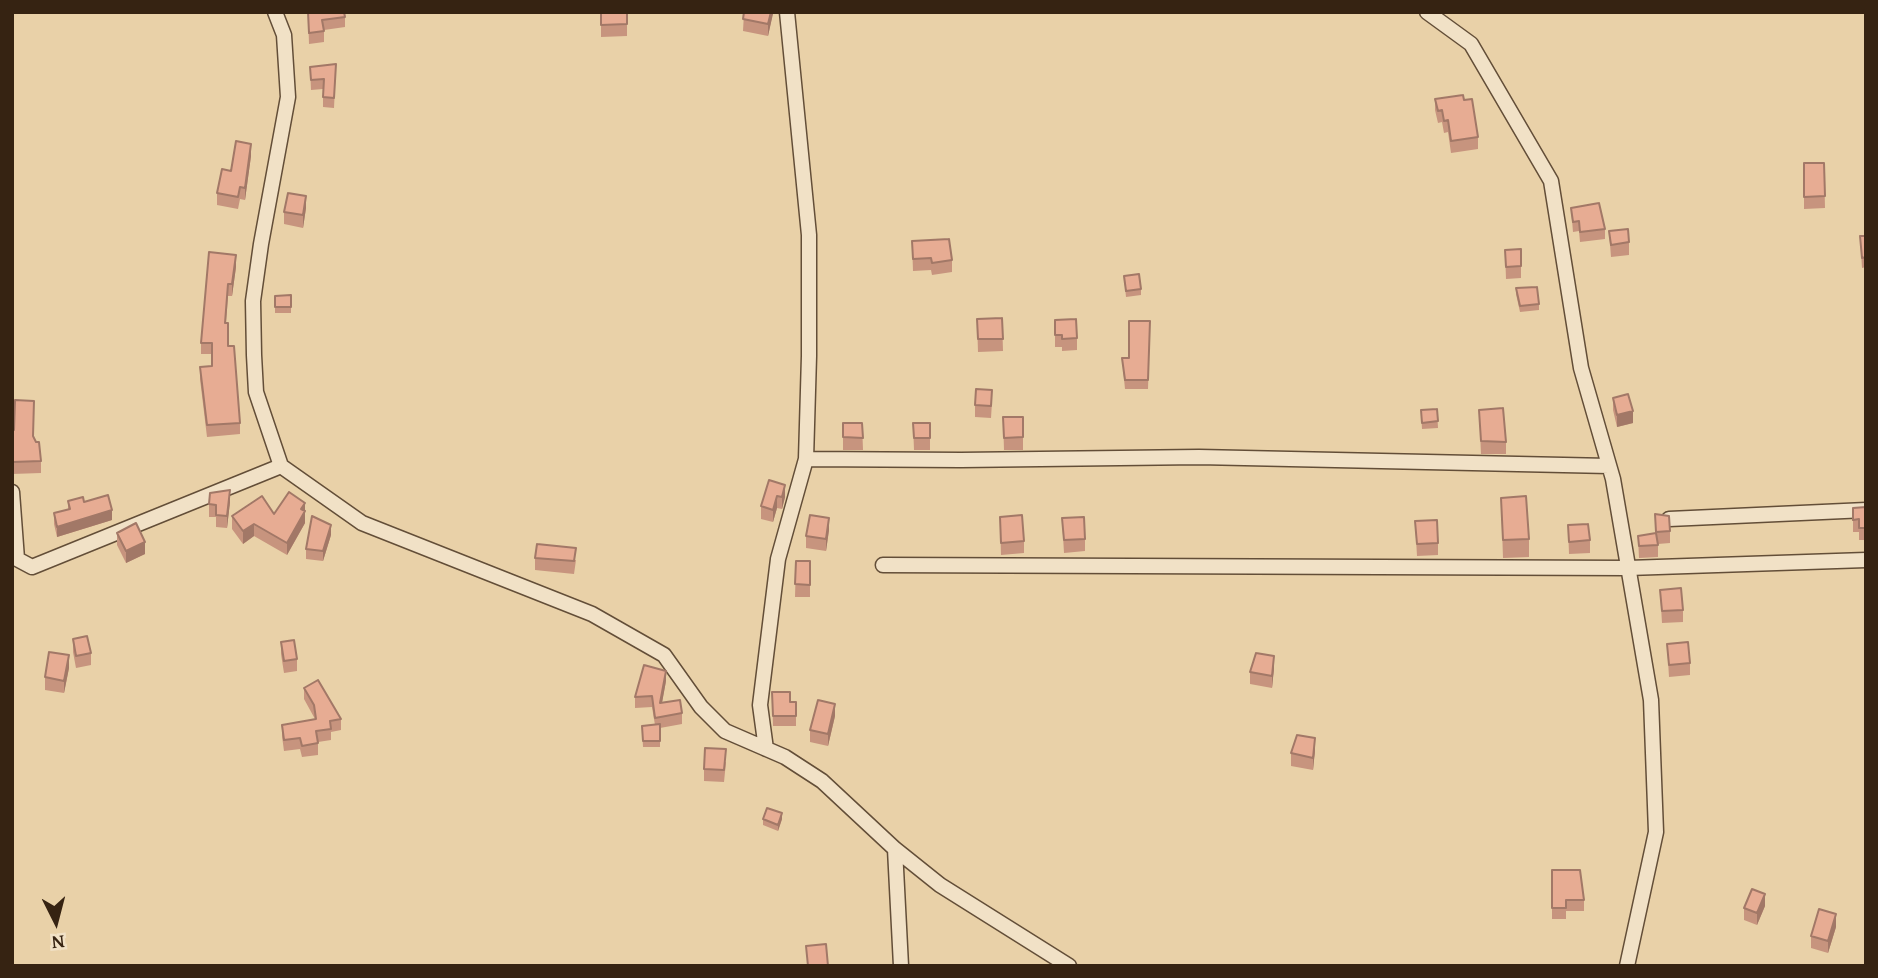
<!DOCTYPE html>
<style>
body{margin:0}
#map{position:relative;width:1878px;height:978px;overflow:hidden;background:#e9d1a8;font-family:"Gentium Book Plus",serif}
canvas{display:block}
.frame{position:absolute;inset:0;border:14px solid #362312;pointer-events:none}
.north{position:absolute;left:21px;top:887px;width:70px;height:70px;-webkit-text-stroke:5px #f1e1c6;paint-order:stroke;rotate:174deg;font-size:19px;font-weight:700;line-height:28px;text-align:center;color:#362312}
.north::after{content:'';display:block;margin:auto;width:24px;height:32px;background:#362312;clip-path:polygon(50% 0,100% 100%,50% 72%,0 100%)}
</style>
<div id="map">
<canvas width="1878" height="978"></canvas>
<div class="frame"></div>
<div class="north">N</div>
</div>
<script>
const context = document.querySelector('canvas').getContext('2d');
context.lineJoin = 'round';
const toPath = rows => new Path2D(rows.map(r => 'M' + r).join(''));
function trace(path, color, width, dash) { context.strokeStyle = color; context.lineWidth = width; context.lineCap = dash ? 'butt' : 'round'; context.setLineDash(dash || []); context.stroke(path); }
function fillPath(path, color) { context.fillStyle = color; context.fill(path, 'evenodd'); }
const minor = toPath([
 [275,12,284,35,288,97,261,244,253,301,254,355,256,392,281,466,362,523,592,614,664,655,701,707,725,731,785,757,822,781,895,849,940,885,1069,966],
 [1427,12,1471,44,1551,181,1581,368,1613,479,1651,700,1656,832,1627,966],
 [806,459,961,460,1199,457,1609,466],
 [12,492,17,559,32,567,281,466],
 [1669,519,1866,510],
 [883,565,1628,568,1866,560],
 [766,749,760,705,778,559,806,459,809,356,809,235,787,12],
 [895,849,901,966]
]);
trace(minor, '#634e38', 17);
trace(minor, '#f1e1c6', 14);
fillPath(toPath([
 [308,12,345,17,345,27,324,30,324,42,309,44],
 [601,12,627,12,627,36,601,37],
 [737,12,773,12,768,36,743,31,744,13],
 [336,64,334,108,323,107,323,89,311,90,310,67],
 [1435,99,1464,100,1478,137,1478,149,1451,153,1448,132,1444,133,1442,122,1438,123,1435,110],
 [251,156,245,200,240,199,238,209,217,205,217,193,231,171],
 [1804,163,1824,163,1825,208,1804,209],
 [306,208,303,228,284,224,284,212],
 [1571,208,1605,229,1605,239,1580,242,1579,231,1573,232],
 [1609,231,1629,242,1629,255,1611,257],
 [1860,236,1866,236,1866,267,1862,268],
 [912,241,952,260,952,272,932,275,931,270,913,271],
 [1521,249,1521,278,1506,279,1505,250],
 [236,267,232,296,228,296,226,323,228,346,240,423,240,434,207,437,200,379,200,367,212,366,212,354,201,354,201,343],
 [1124,276,1141,289,1141,295,1126,297],
 [1516,288,1539,304,1539,310,1520,312,1516,294],
 [291,295,291,313,275,313,275,296],
 [1002,318,1003,351,978,352,977,319],
 [1055,320,1077,338,1077,350,1062,351,1062,347,1055,347],
 [1150,321,1148,389,1125,389,1122,358,1129,358],
 [1613,398,1633,423,1617,427,1613,410],
 [992,402,991,418,975,417,975,405],
 [1437,409,1438,428,1422,429,1421,410],
 [1479,410,1506,442,1506,454,1481,454],
 [1003,417,1023,417,1023,450,1004,450],
 [843,423,862,423,863,450,843,450],
 [913,423,930,423,930,450,914,450],
 [12,430,33,437,41,461,41,473,12,474],
 [769,480,785,497,782,509,777,508,773,522,761,519,761,506],
 [1501,498,1529,539,1529,557,1503,558],
 [68,501,84,502,112,520,57,537,54,524,54,513,68,510],
 [230,502,227,528,216,527,216,517,209,517,209,504],
 [305,503,305,523,287,555,254,536,243,544,232,529,232,516,274,514],
 [1866,507,1866,540,1859,540,1859,532,1853,532,1853,508],
 [1655,514,1670,531,1670,543,1658,544,1658,557,1639,558,1638,536,1655,534],
 [1000,517,1024,541,1024,553,1001,555],
 [1062,518,1085,539,1085,551,1064,553],
 [1415,521,1438,543,1438,555,1417,556],
 [1568,525,1590,540,1590,553,1569,554],
 [829,530,826,551,806,548,806,536],
 [117,533,145,554,126,563,117,545],
 [331,535,323,561,306,559,306,549],
 [535,558,576,560,574,574,535,570],
 [796,561,810,561,810,597,795,597],
 [1660,590,1683,610,1683,622,1662,623],
 [73,639,91,653,91,665,76,668,73,652],
 [281,642,297,659,297,671,284,673,281,654],
 [1667,644,1690,663,1690,675,1669,677],
 [69,668,64,693,45,690,45,677],
 [1274,668,1272,688,1250,684,1250,672],
 [666,681,662,702,682,713,682,724,660,728,660,747,643,747,642,726,655,725,652,707,635,708,635,697],
 [304,688,341,719,341,730,331,732,331,740,318,742,318,755,302,757,300,749,284,751,282,736,282,725,315,719,304,699],
 [772,692,790,702,796,702,796,726,773,726],
 [835,716,828,746,810,742,810,730],
 [1315,750,1313,770,1291,766,1291,753],
 [726,762,724,782,704,781,704,769],
 [763,819,782,819,778,831,763,825],
 [1552,870,1584,900,1584,911,1566,911,1566,919,1552,919],
 [1765,906,1757,925,1744,920,1744,908],
 [1836,927,1828,953,1811,948,1811,936]
]), '#c7947e');
fillPath(toPath([
 [771,12,773,12,773,14,768,36,768,24],
 [251,144,251,156,245,200,245,188],
 [306,196,306,208,303,228,303,215],
 [236,255,236,267,232,296,232,284],
 [1633,411,1633,423,1617,427,1617,415],
 [785,485,785,497,782,509,782,497],
 [230,490,230,502,227,528,227,516],
 [777,496,777,508,773,522,773,510],
 [305,503,305,523,287,555,287,543,301,509],
 [112,510,112,520,57,537,57,527],
 [829,518,829,530,826,551,826,539],
 [254,524,254,536,243,544,243,531],
 [331,525,331,535,323,561,323,551],
 [145,542,145,554,126,563,126,551],
 [69,655,69,668,64,693,64,681],
 [1274,656,1274,668,1272,688,1272,676],
 [666,671,666,681,660,714,660,703],
 [835,704,835,716,828,746,828,734],
 [1315,738,1315,750,1313,770,1313,758],
 [782,813,782,819,778,831,778,825],
 [1765,894,1765,906,1757,925,1757,913],
 [1836,914,1836,927,1828,953,1828,941]
]), '#a27867');
const building = toPath([
 [308,12,344,12,345,17,322,20,324,31,309,33,308,12],
 [601,12,627,12,627,24,601,25,601,12],
 [744,12,771,12,768,24,743,19,744,12],
 [336,64,334,98,323,97,324,79,311,80,310,67,336,64],
 [1463,95,1464,100,1472,99,1478,137,1451,141,1448,120,1444,121,1442,110,1438,111,1435,99,1463,95],
 [236,141,251,144,245,188,240,187,238,197,217,193,222,169,231,171,236,141],
 [1804,163,1824,163,1825,196,1804,197,1804,163],
 [288,193,306,196,303,215,284,212,288,193],
 [1599,203,1605,229,1580,232,1579,221,1573,222,1571,208,1599,203],
 [1628,229,1629,242,1611,245,1609,231,1628,229],
 [1860,236,1866,236,1866,257,1862,258,1860,236],
 [949,239,952,260,932,263,931,258,913,259,912,241,949,239],
 [1521,249,1521,266,1506,267,1505,250,1521,249],
 [209,252,236,255,232,284,228,284,225,323,228,323,228,346,234,346,240,423,207,425,200,367,212,366,212,343,201,343,209,252],
 [1139,274,1141,289,1126,291,1124,276,1139,274],
 [1537,287,1539,304,1520,306,1516,288,1537,287],
 [291,295,291,307,275,307,275,296,291,295],
 [1002,318,1003,339,978,339,977,319,1002,318],
 [1076,319,1077,338,1062,339,1062,335,1055,335,1055,320,1076,319],
 [1129,321,1150,321,1148,380,1125,380,1122,358,1129,358,1129,321],
 [976,389,992,390,991,406,975,405,976,389],
 [1628,394,1633,411,1617,415,1613,398,1628,394],
 [15,400,34,401,33,436,36,442,39,442,41,461,12,462,12,430,14,430,15,400],
 [1503,408,1506,442,1481,441,1479,410,1503,408],
 [1437,409,1438,421,1422,423,1421,410,1437,409],
 [1003,417,1023,417,1023,437,1004,438,1003,417],
 [843,423,862,423,863,438,843,437,843,423],
 [913,423,930,423,930,438,914,438,913,423],
 [769,480,785,485,782,497,777,496,773,510,761,506,769,480],
 [230,490,227,516,216,515,216,505,209,504,210,493,230,490],
 [289,492,305,503,301,509,305,511,287,543,254,524,243,531,232,516,262,496,274,514,289,492],
 [108,495,112,510,57,527,54,513,70,509,68,501,83,497,84,502,108,495],
 [1526,496,1529,539,1503,540,1501,498,1526,496],
 [1866,507,1866,528,1859,528,1859,519,1853,520,1853,508,1866,507],
 [1655,514,1669,516,1670,531,1656,532,1655,514],
 [810,515,829,518,826,539,806,536,810,515],
 [1022,515,1024,541,1001,543,1000,517,1022,515],
 [312,516,331,525,323,551,306,549,312,516],
 [1084,517,1085,539,1064,540,1062,518,1084,517],
 [1437,520,1438,543,1417,544,1415,521,1437,520],
 [136,523,145,542,126,551,117,533,136,523],
 [1588,524,1590,540,1569,542,1568,525,1588,524],
 [1656,533,1658,545,1639,546,1638,536,1656,533],
 [537,544,576,548,574,561,535,558,537,544],
 [796,561,810,561,810,585,795,584,796,561],
 [1681,588,1683,610,1662,611,1660,590,1681,588],
 [87,636,91,653,76,656,73,639,87,636],
 [294,640,297,659,284,661,281,642,294,640],
 [1688,642,1690,663,1669,665,1667,644,1688,642],
 [49,652,69,655,64,681,45,677,49,652],
 [1256,653,1274,656,1272,676,1250,672,1256,653],
 [644,665,666,671,660,703,680,700,682,713,655,718,652,696,635,697,644,665],
 [318,680,341,719,330,721,331,729,316,731,318,743,302,746,300,738,284,740,282,725,316,719,314,705,304,688,318,680],
 [772,692,790,692,790,702,796,702,796,716,773,716,772,692],
 [818,700,835,704,828,734,810,730,818,700],
 [660,724,660,741,643,741,642,726,660,724],
 [1297,735,1315,738,1313,758,1291,753,1297,735],
 [705,748,726,749,724,770,704,769,705,748],
 [767,808,782,813,778,825,763,819,767,808],
 [1552,870,1580,870,1584,900,1566,900,1566,908,1552,908,1552,870],
 [1752,889,1765,894,1757,913,1744,908,1752,889],
 [1819,909,1836,914,1828,941,1811,936,1819,909],
 [826,944,828,966,808,966,806,946,826,944]
]);
fillPath(building, '#e7ac93');
trace(building, '#a27867', 2);
</script>
